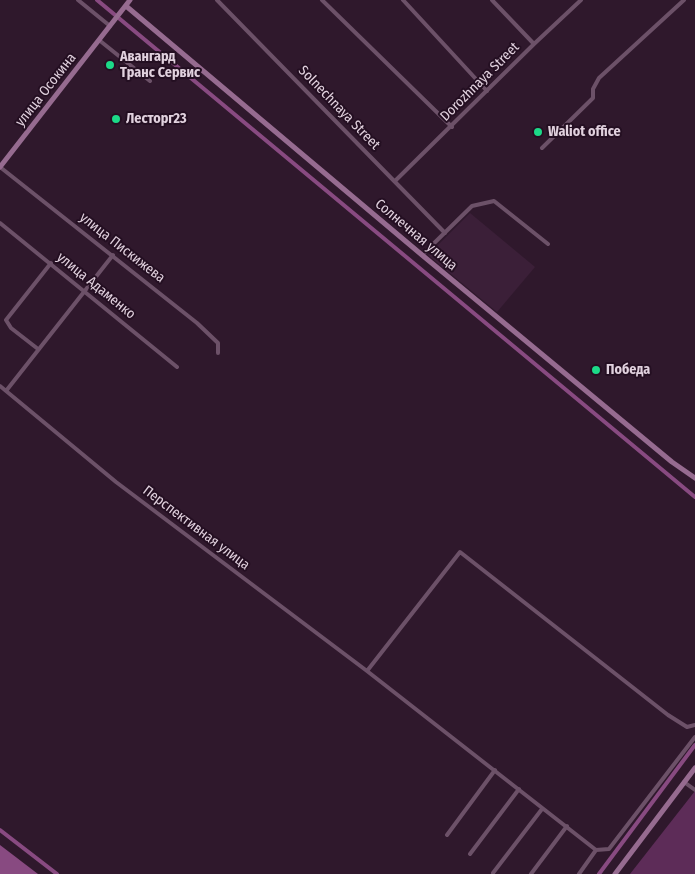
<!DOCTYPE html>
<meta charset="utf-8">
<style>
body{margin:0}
canvas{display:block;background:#2f182c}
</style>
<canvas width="695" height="874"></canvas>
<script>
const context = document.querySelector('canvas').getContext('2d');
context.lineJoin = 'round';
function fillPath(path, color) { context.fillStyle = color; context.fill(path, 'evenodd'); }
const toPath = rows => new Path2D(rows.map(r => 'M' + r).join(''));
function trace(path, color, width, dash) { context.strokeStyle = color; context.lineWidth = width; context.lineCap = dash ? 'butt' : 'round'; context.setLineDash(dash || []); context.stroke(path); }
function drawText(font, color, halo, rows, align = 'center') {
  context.font = font + ' "Fira Sans Condensed",sans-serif'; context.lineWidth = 4; context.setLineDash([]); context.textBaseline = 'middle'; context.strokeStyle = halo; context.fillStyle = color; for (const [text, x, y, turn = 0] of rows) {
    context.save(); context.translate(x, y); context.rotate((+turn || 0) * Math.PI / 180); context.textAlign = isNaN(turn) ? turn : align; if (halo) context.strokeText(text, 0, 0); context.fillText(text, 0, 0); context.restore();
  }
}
fillPath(toPath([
 [470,213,535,267,497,312,428,255]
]), '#3b1f38');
fillPath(toPath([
 [695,791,695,874,630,874]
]), '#5d2c58');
fillPath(toPath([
 [0,845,38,874,0,874]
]), '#884a81');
trace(toPath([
 [97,0,695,497],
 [0,830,57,874],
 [599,874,695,745]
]), '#884a81', 4);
trace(toPath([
 [78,0,110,26],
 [217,0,445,233],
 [322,0,452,127],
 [403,0,487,91],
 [492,0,534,44],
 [99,40,150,81],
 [542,148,593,98,593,89,599,78,684,0],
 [0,167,197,323,218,343,218,353],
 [395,181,534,44,581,0],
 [0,223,177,367],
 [422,255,472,206,494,201,548,244],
 [38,349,11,328,6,320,51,263],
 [0,386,116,482,367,671,596,850,579,874],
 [6,391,113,255],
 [367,671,460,552,668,715,687,727,695,725],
 [684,782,695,790],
 [447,835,495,770],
 [596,850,609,849,695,737],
 [470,854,519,789],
 [493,873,542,809],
 [531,874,567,826]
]), '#6c5168', 4);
trace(toPath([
 [126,6,422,255,672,462,695,478],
 [0,167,130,0],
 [615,874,695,768]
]), '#966b90', 5);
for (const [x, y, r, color] of [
 [110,65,5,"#1cd988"],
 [116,119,5,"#1cd988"],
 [538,132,5,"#1cd988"],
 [596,370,5,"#1cd988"]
]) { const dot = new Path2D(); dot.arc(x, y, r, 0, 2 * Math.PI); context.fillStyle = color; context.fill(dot); trace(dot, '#240f22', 2); }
drawText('bold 14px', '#e1d1de', '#240f22', [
 ["Авангард",120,57],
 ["Транс Сервис",120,73],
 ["Лесторг23",126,119],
 ["Waliot office",548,132],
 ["Победа",606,370]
], 'left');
drawText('14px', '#e1d1de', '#240f22', [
 ["Dorozhnaya Street",480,82,-45],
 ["улица Осокина",46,90,-52],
 ["Solnechnaya Street",339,108,46],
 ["Солнечная улица",416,235,40],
 ["улица Пискижева",122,248,38],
 ["улица Адаменко",96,286,39],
 ["Перспективная улица",196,528,37]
]);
</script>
